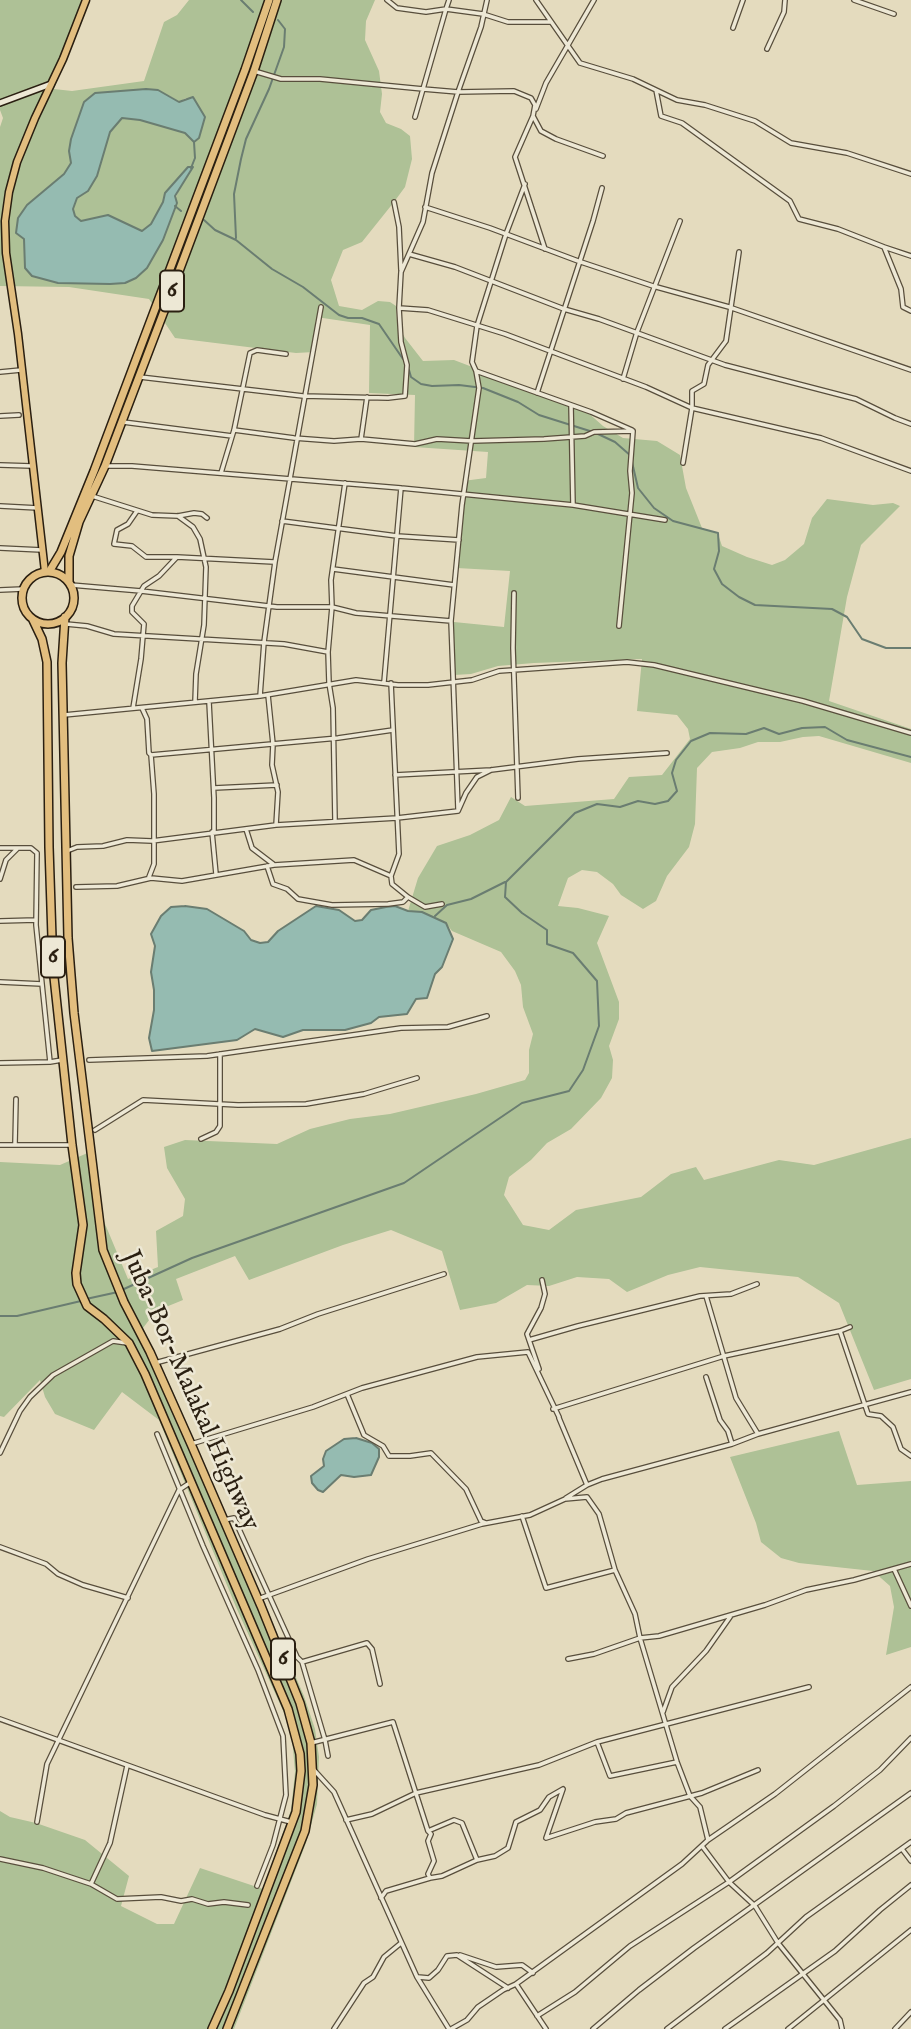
<!DOCTYPE html>
<style>
body{margin:0}
canvas{display:block;background:#e4dbbe}
</style>
<canvas width="911" height="2029"></canvas>
<script>
const context = document.querySelector('canvas').getContext('2d');
context.lineJoin = 'round';
function fillPath(path, color) { context.fillStyle = color; context.fill(path, 'evenodd'); }
const toPath = rows => new Path2D(rows.map(r => 'M' + r).join(''));
function trace(path, color, width, dash) { context.strokeStyle = color; context.lineWidth = width; context.lineCap = dash ? 'butt' : 'round'; context.setLineDash(dash || []); context.stroke(path); }
function drawText(font, color, halo, rows, align = 'center') {
  context.font = font + ' "IM FELL English",serif'; context.lineWidth = 5; context.setLineDash([]); context.textBaseline = 'middle'; context.strokeStyle = halo; context.fillStyle = color; for (const [text, x, y, turn = 0] of rows) {
    context.save(); context.translate(x, y); context.rotate((+turn || 0) * Math.PI / 180); context.textAlign = isNaN(turn) ? turn : align; if (halo) context.strokeText(text, 0, 0); context.fillText(text, 0, 0); context.restore();
  }
}
fillPath(toPath([
 [0,0,89,0,54,89,72,91,144,81,164,22,177,15,189,0,375,0,366,21,365,40,379,71,382,94,380,112,386,123,401,129,410,136,412,159,405,187,394,202,362,242,343,250,331,280,339,306,362,310,378,301,390,302,396,306,397,323,405,338,423,361,454,360,585,410,603,426,623,438,657,441,680,455,686,488,702,528,718,534,722,546,747,557,772,565,785,560,804,544,812,518,827,499,873,505,893,503,900,506,861,545,847,597,829,701,911,729,911,763,819,736,803,737,780,742,758,742,740,748,712,752,697,768,695,824,689,847,667,876,656,901,643,909,621,895,613,884,597,872,582,870,568,878,558,906,578,908,609,916,597,943,619,1002,619,1019,609,1046,613,1060,612,1078,601,1098,571,1129,547,1143,531,1160,509,1177,504,1195,523,1225,549,1230,576,1210,641,1197,671,1174,696,1167,704,1180,779,1160,814,1165,911,1138,911,1379,874,1390,839,1303,798,1277,700,1267,668,1275,627,1292,609,1279,577,1277,549,1286,527,1285,496,1303,460,1310,442,1251,391,1230,343,1245,249,1280,235,1256,176,1279,183,1300,156,1311,143,1328,172,1390,304,1696,315,1729,319,1757,317,1804,306,1843,234,2029,0,2029,0,1811,10,1817,36,1823,85,1840,129,1876,121,1906,157,1924,174,1924,200,1868,263,1889,291,1810,295,1772,292,1737,285,1715,236,1607,159,1420,122,1392,94,1430,55,1414,45,1397,40,1380,4,1417,0,1416,0,1162,60,1165,92,1151,103,1219,128,1279,158,1267,156,1231,183,1216,185,1199,167,1168,164,1147,185,1140,277,1144,310,1129,350,1119,390,1114,476,1094,525,1080,529,1073,529,1050,533,1034,523,1007,521,985,515,971,501,952,452,931,446,923,422,912,408,911,418,878,437,846,470,835,499,820,511,797,525,806,614,799,629,777,662,775,690,739,688,729,677,715,637,711,642,659,534,663,498,666,471,674,454,675,454,622,504,627,510,571,457,568,463,481,486,478,488,452,414,447,415,395,369,393,370,325,316,317,314,352,296,353,175,338,149,299,69,287,0,286,0,127,3,118,0,110],
 [146,89,170,96,179,102,186,98,202,129,199,138,194,142,185,133,140,120,122,118,110,132,97,176,88,191,77,198,73,209,75,216,81,221,108,215,142,231,151,224,163,202,165,193,188,167,153,255,147,268,110,284,58,283,25,251,27,205,64,174,72,163,69,151,78,117,95,93],
 [839,1431,857,1485,911,1481,911,1647,886,1655,894,1607,890,1586,873,1571,799,1563,781,1558,761,1542,756,1523,730,1457]
]), '#aec196');
const water = toPath([
 [146,89,158,90,179,102,193,97,205,117,199,138,194,142,185,133,140,120,122,118,110,132,97,176,88,191,77,198,73,209,75,216,81,221,108,215,142,231,151,224,163,202,165,193,188,167,193,167,175,196,177,203,163,240,147,268,136,278,125,283,110,284,58,283,32,276,25,268,24,239,16,233,18,218,27,205,64,174,71,163,69,151,71,139,84,102,95,93,146,89],
 [185,906,207,909,244,931,251,940,260,943,268,942,278,931,316,906,339,910,355,921,362,920,371,910,386,907,395,906,408,911,422,912,446,923,453,939,442,967,435,974,427,998,416,999,407,1014,379,1017,371,1023,345,1030,303,1030,283,1037,255,1029,237,1040,152,1051,149,1038,154,1010,154,990,151,972,155,946,151,934,161,916,171,907,185,906],
 [356,1438,372,1443,379,1449,379,1457,371,1475,354,1477,341,1475,323,1492,318,1490,312,1483,311,1476,324,1466,323,1459,326,1451,344,1439,356,1438]
]);
fillPath(water, '#95bbb1');
trace(water, '#6a7d71', 2);
trace(toPath([
 [241,0,253,12],
 [191,168,195,158,194,142],
 [175,206,181,211],
 [204,220,215,230,236,240,272,269,303,287,339,315,348,318,362,318,379,324,403,359],
 [236,238,234,194,241,159,246,139,269,89,284,47,285,29,278,20],
 [409,370,411,377,421,384,432,386,459,385,483,388,518,402,539,415,593,432],
 [598,434,615,442,631,456],
 [632,462,638,488,654,508,673,521,718,533,719,551,714,569,722,584,739,597,755,605,832,609,847,617,862,639,886,648,911,648],
 [435,916,447,905,471,899,505,882],
 [124,1289,192,1258,404,1183,522,1103,569,1091,583,1070,599,1026,597,981,573,953,547,944,547,930,522,913,505,897,506,882,575,813,597,804,620,807,638,801,655,804,668,801,677,791,672,773,676,760,691,741,710,733,746,734,764,728,779,734,802,728,825,727,847,740,911,757],
 [86,1299,118,1292],
 [0,1316,17,1316,81,1301]
]), '#6a7d71', 2);
const street = toPath([
 [449,0,446,9,483,14,508,22,551,22],
 [487,0,481,27,458,92,514,91,531,98,535,105,533,116,541,131,556,139,603,156],
 [536,0,580,63,633,79,656,90,661,116,682,123,790,201,799,219,838,229,884,247,901,289,903,307,911,311],
 [854,0,894,14],
 [733,28,743,0],
 [767,49,784,12,785,0],
 [254,71,281,79,320,79,423,89,415,117],
 [656,90,677,100,705,105,755,121,791,143,847,153,911,174],
 [536,109,546,83,594,0],
 [533,116,515,157,545,249],
 [525,184,506,234,477,326,472,362,476,371,591,412,632,430],
 [394,202,399,227,401,270],
 [425,207,490,228,578,261,653,286,729,307,911,370],
 [884,247,911,256],
 [409,254,455,267,564,309,599,319,725,365,856,399,895,418,911,424],
 [399,308,428,310,505,334,646,387,692,408,821,438,911,471],
 [0,372,21,370],
 [140,377,303,396,388,398,405,396,407,365,401,342,399,308,401,272,423,222,432,173,458,92,423,89,446,9,426,12,397,8,387,0],
 [623,379,637,332,680,221],
 [537,393,593,221,602,188],
 [571,405,573,505],
 [0,416,19,415],
 [123,422,232,436],
 [234,430,294,438,334,441,361,439,415,444,437,439,472,441,544,439,585,436,594,432,633,431],
 [361,439,367,397],
 [683,463,692,408,692,391,704,384,708,365,726,341,739,252],
 [0,465,32,466],
 [106,466,132,466,401,488,573,505,665,520],
 [221,473,234,430,250,353,257,350,286,354],
 [92,496,152,515,178,516,194,513,202,514,207,518],
 [0,506,38,508],
 [137,511,128,524,117,530,114,544,132,546,146,557,177,557],
 [178,516,193,527,200,539,206,567,204,625,196,674,195,702],
 [282,521,397,536,459,540],
 [0,548,42,550],
 [333,569,454,585],
 [71,585,141,591,277,607,332,607,356,613,451,621],
 [0,590,23,589],
 [514,593,513,648,518,798],
 [66,624,87,626,114,634,284,644,328,652],
 [619,626,632,493,630,471,633,431],
 [384,682,401,488],
 [391,683,399,854,391,876,392,884,408,897,425,907,442,904],
 [268,695,273,744,272,765,278,792,276,825],
 [260,696,264,642,275,562,321,307],
 [209,702,214,798,214,832],
 [133,708,141,659,144,624,132,612,132,606,144,586,159,576,177,557,274,562],
 [142,708,147,719,149,753,151,755,338,738,393,730],
 [64,715,260,696,356,680,398,685,428,685,472,680,499,671,627,662,654,665,803,701,911,733],
 [395,775,491,770,578,759,667,753],
 [214,788,277,785],
 [458,809,451,621,462,505,479,388,476,371],
 [335,820,333,708,329,683,328,652,332,607,331,580,345,483],
 [246,829,252,848,273,864],
 [212,832,216,874],
 [0,848,31,848,37,853,36,925,50,1062],
 [67,851,77,847,103,846,127,840,152,841,276,825,397,818,458,811,466,793,477,777,491,770],
 [267,866,273,884,287,889,298,899,332,905,388,904,403,902,408,897],
 [149,877,154,864,154,794,151,755],
 [0,879,6,860,17,849],
 [76,887,117,886,151,878,182,881,274,865,354,860,391,876],
 [0,921,36,920],
 [0,982,42,984],
 [89,1060,207,1056,401,1028,448,1027,487,1016],
 [0,1063,50,1062,62,1060],
 [95,1130,143,1100,238,1105,306,1104,364,1094,417,1078],
 [201,1139,216,1132,220,1126,220,1054],
 [15,1144,16,1099],
 [0,1145,72,1145],
 [706,1296,736,1398,758,1434],
 [840,1331,850,1327],
 [529,1340,578,1326,700,1296,731,1294,757,1284],
 [155,1363,280,1329,318,1314,444,1274],
 [539,1369,527,1334,541,1308,545,1294,542,1280],
 [706,1377,720,1420,728,1431,732,1444],
 [347,1394,364,1435,383,1446,389,1456,410,1456,431,1453,466,1489,481,1521,486,1523],
 [553,1409,724,1356,840,1331,868,1414,881,1416,893,1427,901,1449,911,1456],
 [559,1418,587,1485,566,1498],
 [157,1434,203,1546,258,1670,283,1736,286,1795,273,1845,257,1886],
 [191,1444,313,1407,362,1388,477,1357,528,1352,559,1417],
 [0,1453,20,1411,30,1397,53,1375,113,1341,127,1343],
 [587,1485,602,1479,732,1444,758,1434,911,1392],
 [522,1516,546,1588,615,1570],
 [224,1520,234,1518,297,1657,302,1662,325,1740,328,1756],
 [0,1547,46,1564,58,1574,83,1585,128,1598],
 [894,1569,911,1606],
 [258,1599,368,1559,482,1524,530,1515,565,1499,587,1497,599,1514,615,1570,635,1614,640,1638,677,1762,690,1796,700,1807,708,1840],
 [568,1659,594,1654,640,1638,659,1636,765,1605,806,1590,854,1580,911,1564],
 [302,1662,367,1643,372,1649,380,1684],
 [663,1712,672,1687,706,1651,730,1617],
 [0,1719,265,1815,291,1822],
 [597,1742,809,1687],
 [311,1743,393,1722,428,1831],
 [314,1770,334,1792,417,1977,449,2029],
 [346,1820,372,1814,416,1793,539,1765,597,1742,610,1776,677,1762],
 [37,1822,47,1764,179,1490,191,1482],
 [702,1846,729,1882,755,1906,778,1943,840,2020,842,2029],
 [902,1849,911,1861],
 [0,1859,43,1868,91,1884,117,1899,161,1897,181,1901,192,1899,208,1904,224,1902,248,1905],
 [430,1878,442,1876,477,1860],
 [91,1884,110,1843,127,1766],
 [381,1898,386,1891,430,1878,428,1874,434,1861,428,1841,431,1834,428,1831,454,1820,462,1823,477,1860,495,1856,508,1848,516,1822,540,1810,549,1797,563,1789,546,1838,595,1822,616,1819,626,1813,702,1793,758,1770],
 [460,1955,496,1967,522,1965,533,1973],
 [418,1977,429,1978,438,1970,447,1956,457,1955,508,1988],
 [516,1984,682,1864,708,1840,775,1794,911,1687],
 [537,2016,575,1992,630,1946,729,1882,834,1806,880,1770,911,1738],
 [334,2029,364,1983,373,1977,384,1957,401,1943],
 [451,2029,467,2020,478,2007,503,1990,516,1984,546,2029],
 [593,2029,639,1990,694,1948,911,1793],
 [667,2029,767,1953,806,1917,911,1842],
 [725,2029,835,1951,880,1910,911,1885],
 [788,2029,911,1930],
 [895,2029,911,2012]
]);
const secondary = toPath([
 [0,103,51,84]
]);
const primary = toPath([
 [45,572,18,334,6,253,5,221,9,192,17,162,35,118,63,59,86,0]
]);
const highway = toPath([
 '22 598a26 26 0 1 1 52 0a26 26 0 1 1-52 0Z',
 [49,572,61,552,94,471,245,70,269,0],
 [69,582,69,556,79,522,105,466,166,306,254,71,277,0],
 [65,617,62,663,68,938,74,1013,103,1250,124,1302,150,1352,191,1444,261,1606,300,1703,311,1743,313,1785,305,1831,227,2029],
 [33,620,42,639,47,662,49,847,53,968,72,1145,83,1225,76,1273,77,1284,87,1306,104,1319,129,1343,145,1374,288,1709,300,1754,301,1771,296,1812,229,1991,212,2029]
]);
trace(street, '#584e3c', 6);
trace(secondary, '#2a1f11', 8);
trace(primary, '#2a1f11', 9);
trace(highway, '#2a1f11', 10);
trace(street, '#ede8d5', 3.5);
trace(secondary, '#ede8d5', 5);
trace(primary, '#e2be7f', 6);
trace(highway, '#e2be7f', 7);
for (const [x, y, w] of [
 [172,291,24],
 [53,957,24],
 [283,1659,24]
]) { const box = new Path2D(); box.roundRect(x - w / 2, y - 20.5, w, 41, 5); context.fillStyle = '#ede8d5'; context.fill(box); trace(box, '#2a1f11', 2); }
drawText('bold 24px', '#2a1f11', null, [
 ["6",172,291],
 ["6",53,957],
 ["6",283,1659]
]);
drawText('26px', '#2a1f11', '#ede8d5', [
 ["Juba-Bor-Malakal Highway",189,1391,66]
]);
</script>
